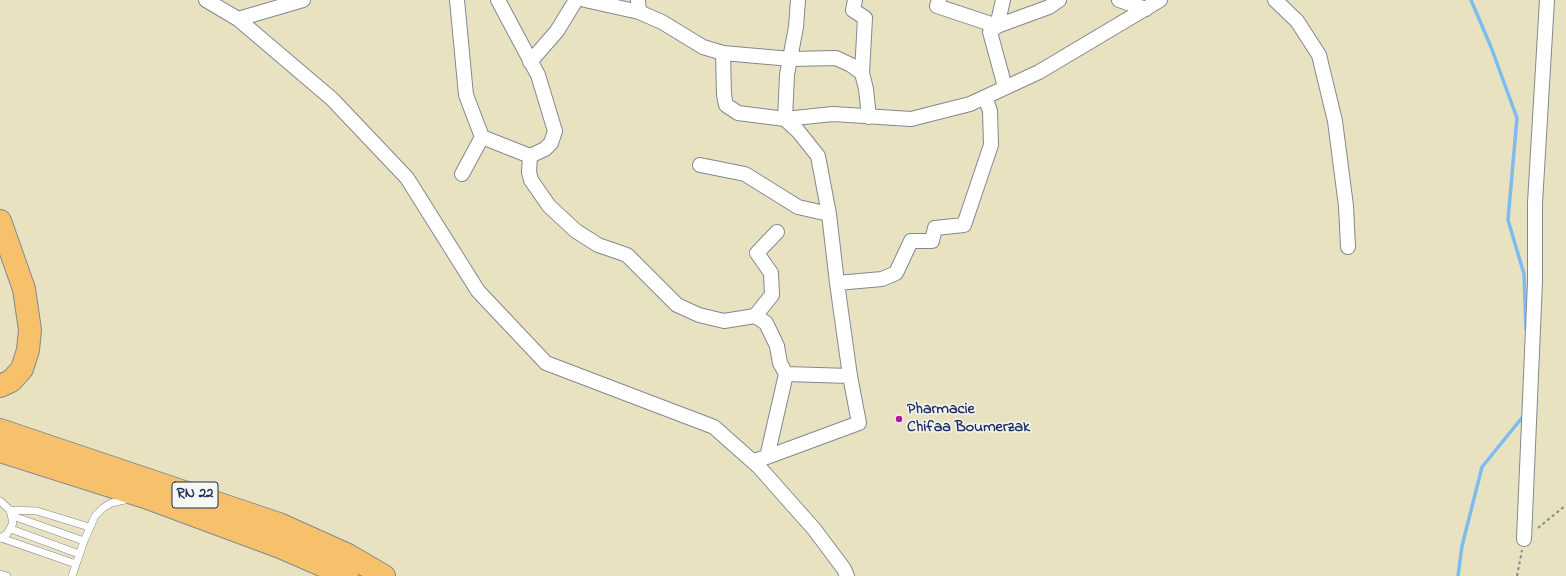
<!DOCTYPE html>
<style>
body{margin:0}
canvas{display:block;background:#e9e2c1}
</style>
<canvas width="1566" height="576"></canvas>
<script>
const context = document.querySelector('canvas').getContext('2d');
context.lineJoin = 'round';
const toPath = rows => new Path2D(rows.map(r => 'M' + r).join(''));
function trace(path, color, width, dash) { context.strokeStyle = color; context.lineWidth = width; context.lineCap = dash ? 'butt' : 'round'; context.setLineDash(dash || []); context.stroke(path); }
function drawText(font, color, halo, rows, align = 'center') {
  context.font = font + ' "Indie Flower",sans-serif'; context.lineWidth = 3; context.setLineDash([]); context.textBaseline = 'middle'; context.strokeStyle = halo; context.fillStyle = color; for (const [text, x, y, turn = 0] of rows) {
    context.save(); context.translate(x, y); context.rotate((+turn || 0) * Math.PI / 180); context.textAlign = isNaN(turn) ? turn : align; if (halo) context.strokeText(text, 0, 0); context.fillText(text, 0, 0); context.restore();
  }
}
trace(toPath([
 [1471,0,1491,47,1517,118,1508,220,1524,274,1526,329],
 [1458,576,1462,546,1482,467,1525,414]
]), '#7dbcf1', 3.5);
const lane = toPath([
 [0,501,10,510,13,523,7,534,0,538],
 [10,510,37,511,89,527],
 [13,516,84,541],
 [11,529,79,554],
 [1,538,76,564],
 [0,574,7,576],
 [72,576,84,541,95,516,103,508,111,503,129,499]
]);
const street = toPath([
 [206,0,238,19,332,99,407,178,478,291,546,363,714,427,759,467,814,529,844,569,847,576],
 [457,0,466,95,482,137],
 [498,0,538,75,555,131,551,143,545,149,530,156],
 [585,0,639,12],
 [638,0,639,12,662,22,703,47,723,53,791,59,836,58,851,65,862,73,866,89,869,117],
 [798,0,796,27,787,75,785,119,798,131,818,156,829,214],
 [855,0,853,10,865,18,862,73],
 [939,0,937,6,997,26,1003,0],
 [1119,0,1146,9],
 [1275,0,1297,21,1319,55,1335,121,1346,206,1348,247],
 [238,19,303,0],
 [723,53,724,95,726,105,738,113,785,119,833,114,911,119,970,104,1039,72,1160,0],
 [530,62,557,31,576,0],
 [1005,87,990,32,997,26,1049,7,1059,0],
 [700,165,745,174,798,207,829,214,837,283],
 [462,174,482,137,530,156,529,172,531,180,549,206,576,231,598,245,627,255,677,305,699,315,724,321,755,316,766,323,777,346,780,363,786,374],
 [755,316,772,295,771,273,757,253,777,232],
 [850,376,837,283,882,279,896,273,911,241,932,241,935,228,964,225,991,145,990,111,985,97],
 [753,461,767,457,859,423,850,376,786,374,767,457],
 [1524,539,1535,282,1535,203,1547,0]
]);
const highway = toPath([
 [0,221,24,289,30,330,28,350,22,369,11,381,0,386],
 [0,430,279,524,348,555,384,576],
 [0,451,145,497,280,547,347,576]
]);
trace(lane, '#828890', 8);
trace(street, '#828890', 16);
trace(highway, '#828890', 24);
trace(toPath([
 [1538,528,1566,505],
 [1517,576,1522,550]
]), '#828890', 2, [3, 3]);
trace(lane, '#fff', 7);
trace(street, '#fff', 14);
trace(highway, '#f7c06b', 22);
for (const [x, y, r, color] of [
 [899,419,4,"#b5179e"]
]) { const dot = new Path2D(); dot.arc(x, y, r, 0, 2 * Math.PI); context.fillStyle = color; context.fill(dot); trace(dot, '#f6f6f2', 1.5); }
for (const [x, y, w] of [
 [195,495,46]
]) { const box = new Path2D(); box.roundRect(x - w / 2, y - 13, w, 26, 3); context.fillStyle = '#f6f6f2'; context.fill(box); trace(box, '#1b2f5e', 1); }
drawText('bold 15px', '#1b2f5e', null, [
 ["RN 22",195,495]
]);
drawText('bold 16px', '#1b2f5e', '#f6f6f2', [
 ["Pharmacie",907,410],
 ["Chifaa Boumerzak",907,428]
], 'left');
</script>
